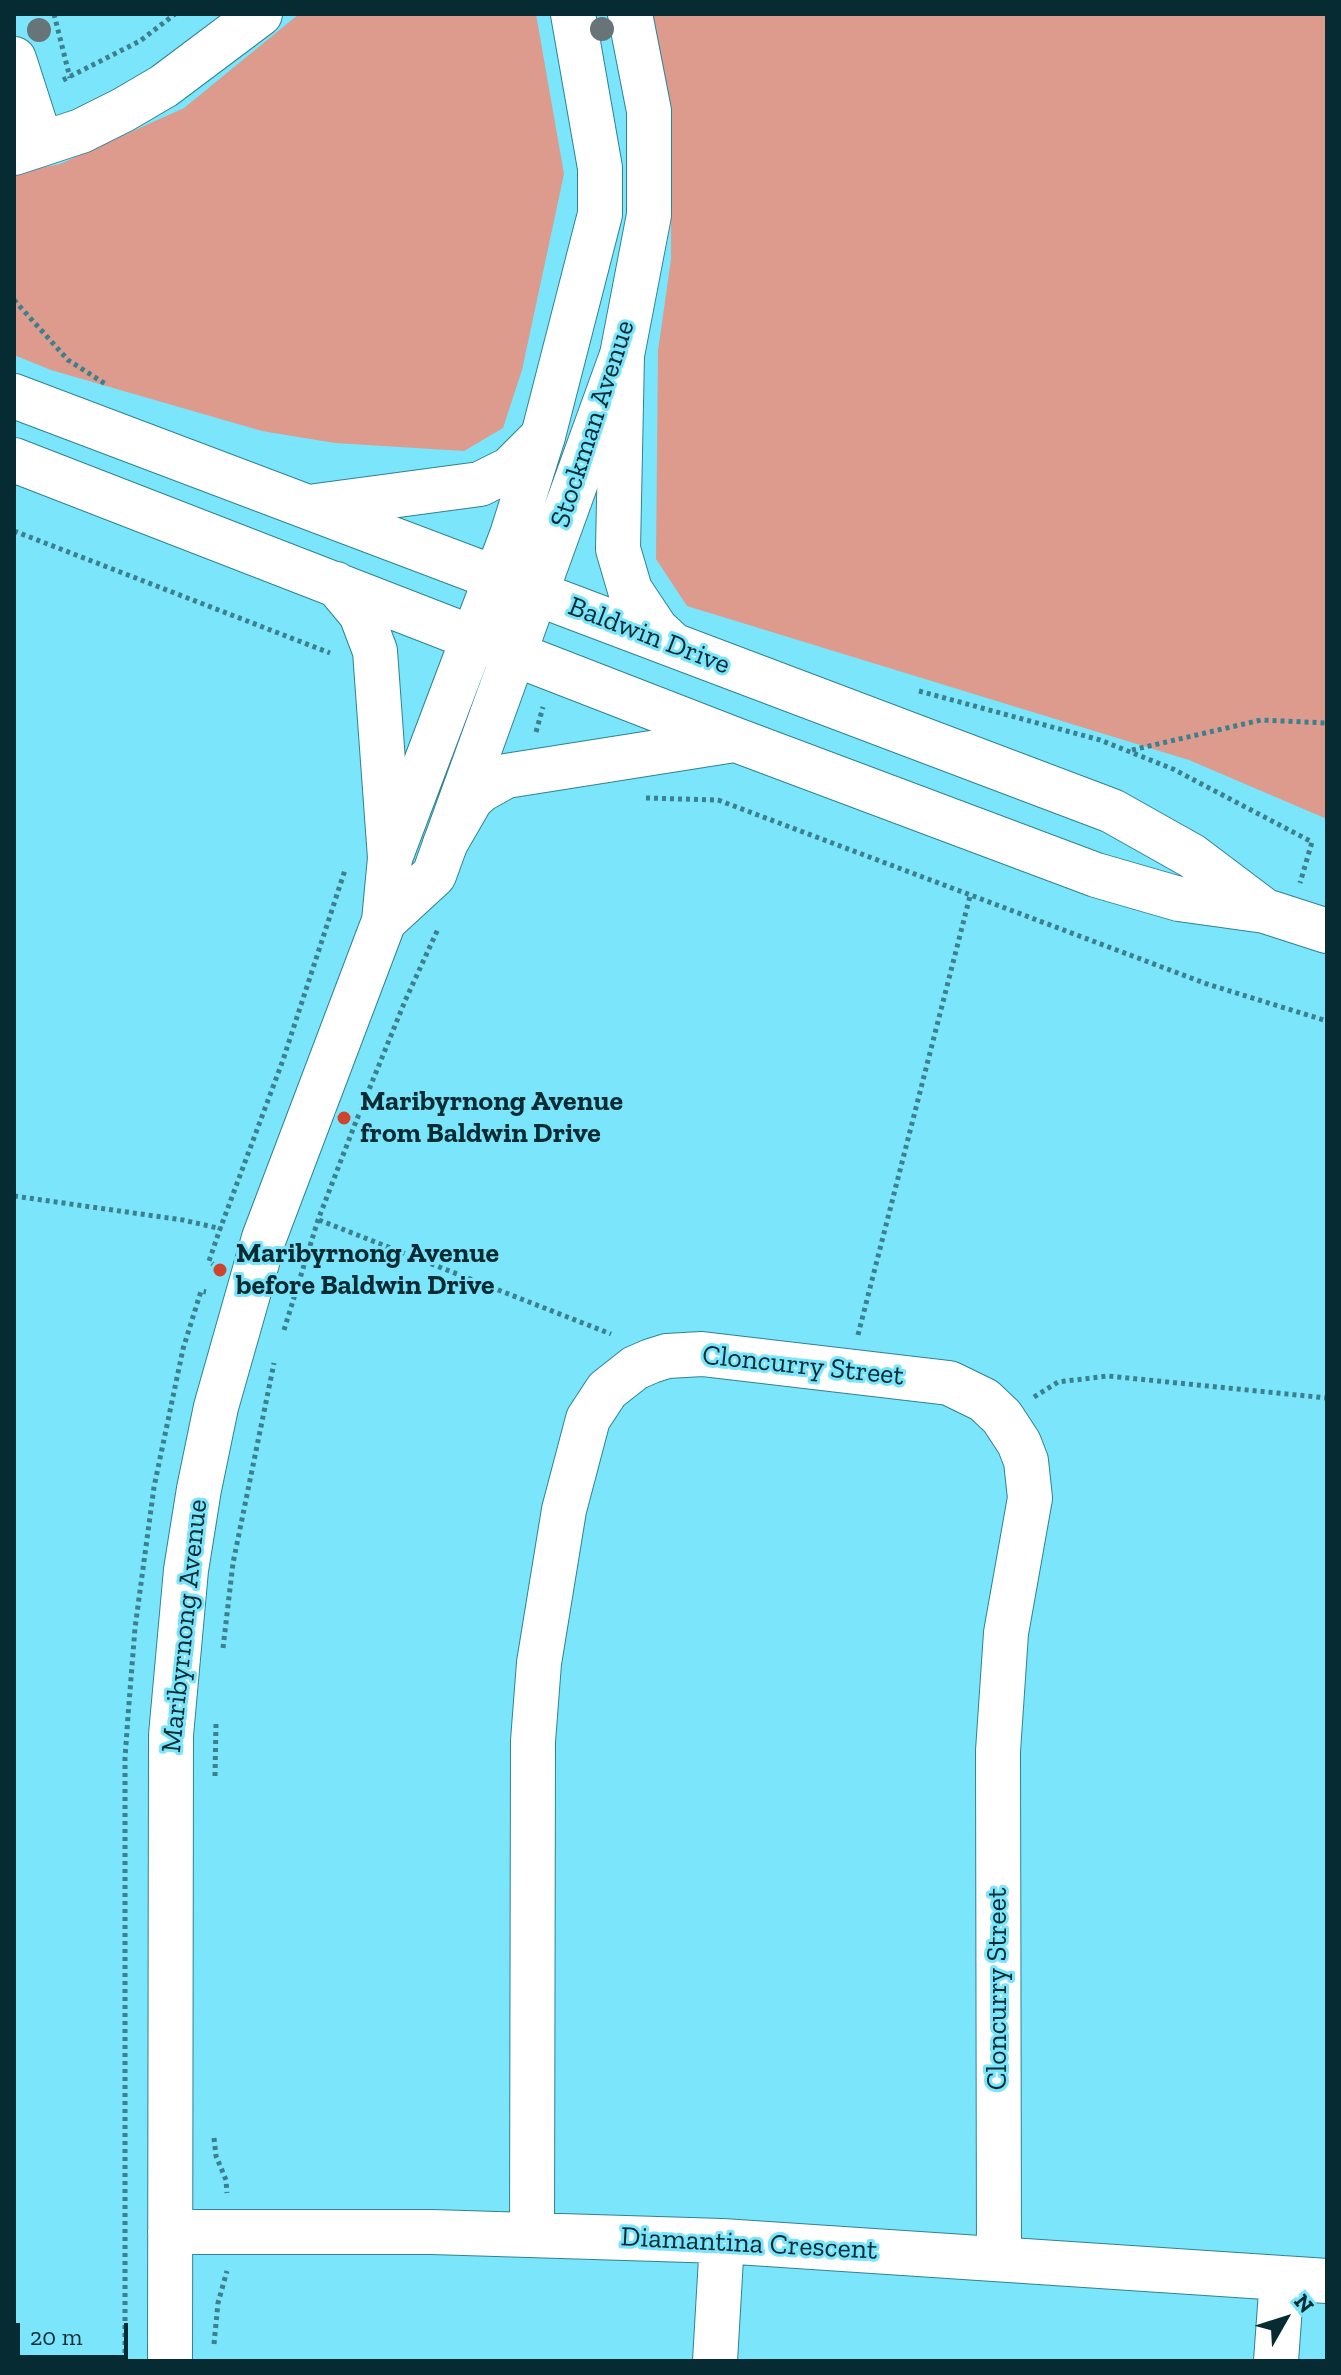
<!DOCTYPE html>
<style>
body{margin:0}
#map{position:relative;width:1341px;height:2375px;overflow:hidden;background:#7ae5fb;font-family:"Zilla Slab",serif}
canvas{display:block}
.frame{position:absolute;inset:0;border:16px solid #072b32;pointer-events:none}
.north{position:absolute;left:1245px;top:2279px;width:80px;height:80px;-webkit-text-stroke:6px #7ae5fb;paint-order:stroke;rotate:51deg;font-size:22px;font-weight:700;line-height:32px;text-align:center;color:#072b32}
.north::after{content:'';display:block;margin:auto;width:28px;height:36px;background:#072b32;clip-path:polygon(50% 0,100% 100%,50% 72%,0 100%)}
.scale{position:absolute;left:16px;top:2323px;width:112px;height:36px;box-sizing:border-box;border:4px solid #072b32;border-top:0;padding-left:10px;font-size:24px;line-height:28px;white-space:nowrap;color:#072b32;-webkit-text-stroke:6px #7ae5fb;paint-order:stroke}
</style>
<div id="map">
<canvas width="1341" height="2375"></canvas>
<div class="frame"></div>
<div class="north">N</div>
<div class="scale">20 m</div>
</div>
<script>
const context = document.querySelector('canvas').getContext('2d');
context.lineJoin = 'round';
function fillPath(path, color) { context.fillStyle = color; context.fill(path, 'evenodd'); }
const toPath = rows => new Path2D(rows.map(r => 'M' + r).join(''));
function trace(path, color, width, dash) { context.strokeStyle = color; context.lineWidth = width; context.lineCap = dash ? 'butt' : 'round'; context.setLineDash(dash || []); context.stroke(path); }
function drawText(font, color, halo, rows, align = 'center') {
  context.font = font + ' "Zilla Slab",serif'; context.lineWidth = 6; context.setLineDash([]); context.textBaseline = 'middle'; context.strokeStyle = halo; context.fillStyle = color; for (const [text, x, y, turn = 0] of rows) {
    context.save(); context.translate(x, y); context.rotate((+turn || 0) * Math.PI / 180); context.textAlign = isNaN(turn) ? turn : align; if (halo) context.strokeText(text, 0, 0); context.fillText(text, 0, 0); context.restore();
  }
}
fillPath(toPath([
 [299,14,536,14,564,174,522,370,503,428,464,451,335,443,262,431,51,370,14,355,14,173,60,164,184,108],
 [651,14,1327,14,1327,819,1189,760,687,606,656,559,658,351,671,259,671,133]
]), '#dc9b8c');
const minor = toPath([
 [14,59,41,143],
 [14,153,81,131,123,110,164,86,260,14],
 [384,921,434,875,622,355,649,215,649,111,630,14],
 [170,2232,432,2232,722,2241,1327,2281],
 [532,2234,533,1741,539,1663,564,1510,588,1419,607,1390,635,1368,651,1361,667,1356,702,1354,949,1383,984,1400,1002,1417,1019,1443,1026,1461,1030,1498,1006,1633,998,1751,999,2259],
 [170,2361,171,1735,186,1570,199,1489,216,1407,264,1238,384,921,390,858,512,535,543,436,600,214,600,168,573,14],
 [715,2361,722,2241],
 [1276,2361,1282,2278]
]);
const major = toPath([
 [622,355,618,549,630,590,656,629,672,644],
 [14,396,1112,811,1192,856,1265,911],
 [14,460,736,740,1096,875,1179,899,1265,911,1327,931],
 [316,506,480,484,510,469,543,436],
 [336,584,361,614,375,651,390,858],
 [445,844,471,799,481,790,506,776,734,740]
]);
trace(minor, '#2f8393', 46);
trace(major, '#2f8393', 46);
trace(toPath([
 [54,14,70,78],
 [63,80,140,41,175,14],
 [14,300,68,360,107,385],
 [14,531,330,653],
 [919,691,1100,740,1173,769,1312,842,1300,883],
 [536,732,543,707],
 [1132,750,1261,720,1327,723],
 [646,798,718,800,1207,984,1327,1021],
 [14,1196,183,1220,222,1229],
 [319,1220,611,1334],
 [215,1266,209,1261,220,1229,283,1060,345,870],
 [284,1330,318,1220,355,1124,405,1001,438,929],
 [858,1335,970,896],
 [1034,1397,1058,1382,1108,1376,1327,1398],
 [223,1648,233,1563,274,1363],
 [215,1776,216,1722],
 [214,2138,216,2156,226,2180,227,2193],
 [214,2344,218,2303,227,2271],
 [125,2361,125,1758,128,1716,135,1628,154,1487,183,1349,201,1291,206,1292]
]), '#3c808e', 5, [4, 4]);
trace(minor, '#fff', 44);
trace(major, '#fff', 44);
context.fillStyle = '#677478';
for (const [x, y] of [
 [602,29],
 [39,30]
]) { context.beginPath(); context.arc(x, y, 12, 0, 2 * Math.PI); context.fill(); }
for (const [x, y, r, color] of [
 [344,1118,8,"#cf442b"],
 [220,1270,8,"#cf442b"]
]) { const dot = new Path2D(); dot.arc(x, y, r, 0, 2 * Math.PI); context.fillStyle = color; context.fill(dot); trace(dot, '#7ae5fb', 3); }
drawText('28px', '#072b32', '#7ae5fb', [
 ["Stockman Avenue",593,424,-72],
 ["Baldwin Drive",649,636,21],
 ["Cloncurry Street",803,1366,6],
 ["Maribyrnong Avenue",185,1626,-84],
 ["Cloncurry Street",998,1989,-90],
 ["Diamantina Crescent",749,2244,3]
]);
drawText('bold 28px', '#072b32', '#7ae5fb', [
 ["Maribyrnong Avenue",360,1102],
 ["from Baldwin Drive",360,1134],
 ["Maribyrnong Avenue",236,1254],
 ["before Baldwin Drive",236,1286]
], 'left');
</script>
